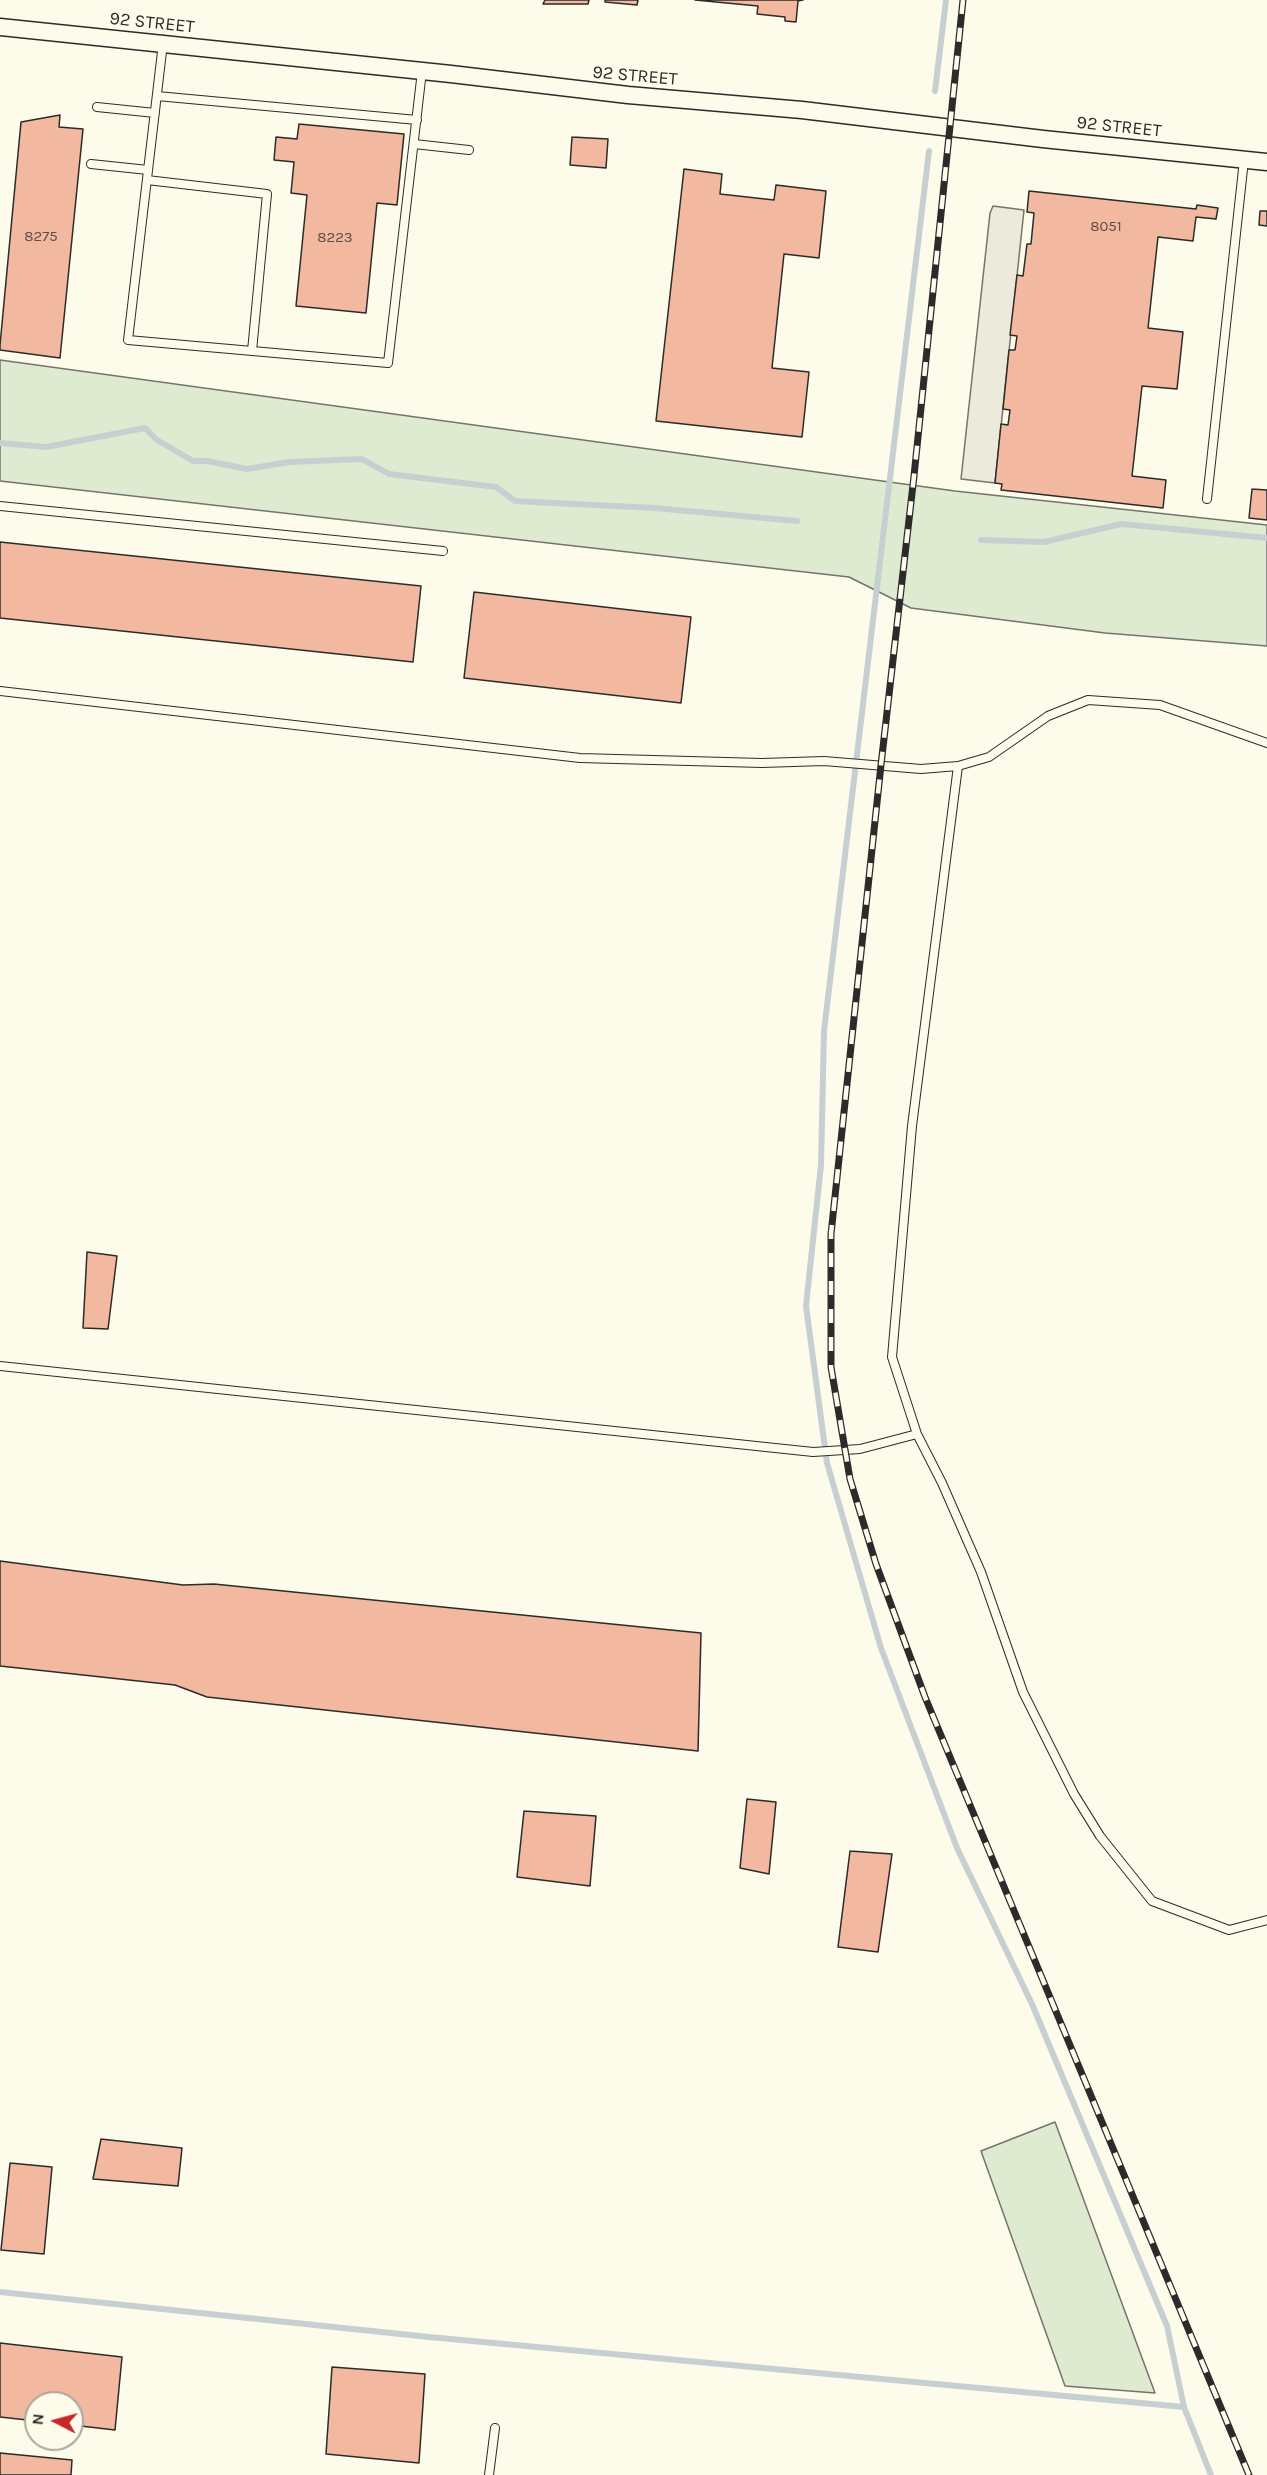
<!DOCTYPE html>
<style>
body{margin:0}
#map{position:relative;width:1267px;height:2475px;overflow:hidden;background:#fdfbea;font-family:Karla,sans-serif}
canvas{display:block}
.north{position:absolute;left:24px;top:2391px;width:60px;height:60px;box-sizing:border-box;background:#fdfbea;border:2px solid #a9a89e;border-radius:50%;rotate:276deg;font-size:16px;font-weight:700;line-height:24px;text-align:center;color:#2b2b2b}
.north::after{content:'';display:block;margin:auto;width:21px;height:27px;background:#c62828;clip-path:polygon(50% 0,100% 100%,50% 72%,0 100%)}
</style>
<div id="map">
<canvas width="1267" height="2475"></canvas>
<div class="north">N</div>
</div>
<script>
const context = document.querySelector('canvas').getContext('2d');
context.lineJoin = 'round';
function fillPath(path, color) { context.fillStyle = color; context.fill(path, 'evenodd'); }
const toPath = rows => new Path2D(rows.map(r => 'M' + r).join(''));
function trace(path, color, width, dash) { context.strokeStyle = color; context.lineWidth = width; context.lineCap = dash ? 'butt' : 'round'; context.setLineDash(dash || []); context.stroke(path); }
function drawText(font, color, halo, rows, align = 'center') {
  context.font = font + ' Karla,sans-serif'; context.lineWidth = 4.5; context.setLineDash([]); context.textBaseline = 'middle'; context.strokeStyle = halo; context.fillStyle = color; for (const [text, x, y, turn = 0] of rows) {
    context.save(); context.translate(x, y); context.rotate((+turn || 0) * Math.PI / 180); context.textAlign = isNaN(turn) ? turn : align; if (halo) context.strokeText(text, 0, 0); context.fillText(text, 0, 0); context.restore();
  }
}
const green = toPath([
 [0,360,955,491,1267,525,1267,646,1105,633,911,608,849,577,0,481,0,360],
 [1055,2122,1155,2393,1065,2386,981,2151,1055,2122]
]);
fillPath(green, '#deebd1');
trace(green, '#74746e', 1.5);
const parking = toPath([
 [993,206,1024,210,995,483,961,479,990,213,993,206]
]);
fillPath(parking, '#eceadb');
trace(parking, '#74746e', 1.5);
trace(toPath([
 [935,91,946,0],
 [929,151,824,1031,821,1165,806,1306,827,1463,881,1648,957,1848,1032,2004,1167,2326,1184,2407,1211,2475],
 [0,443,46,447,145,428,157,440,193,461,207,461,247,469,289,462,362,459,389,474,496,487,515,501,655,508,797,521],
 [981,540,1044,542,1121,524,1267,538],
 [0,2292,429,2337,1184,2407]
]), '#c7d0d0', 6);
const building = toPath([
 [545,0,589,0,588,4,543,4,545,0],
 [605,0,638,0,637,5,605,2,605,0],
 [695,0,803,0,798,1,796,22,785,21,785,17,757,14,758,6,695,0],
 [60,115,59,127,83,129,60,358,0,350,0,345,21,122,60,115],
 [299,124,404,134,397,205,377,203,366,313,296,306,307,195,291,193,294,162,274,160,276,137,297,139,299,124],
 [572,137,608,139,606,168,570,165,572,137],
 [684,169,722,174,720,194,774,200,776,185,826,191,819,258,784,254,772,368,809,372,802,437,656,421,684,169],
 [1029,191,1196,209,1197,205,1218,208,1216,219,1196,217,1193,241,1158,237,1148,328,1183,332,1177,389,1142,386,1132,476,1166,480,1163,508,1001,490,1002,484,995,483,1001,424,1008,425,1010,410,1003,409,1009,350,1015,350,1017,336,1010,335,1017,275,1023,276,1027,244,1031,244,1034,213,1027,212,1029,191],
 [1260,211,1267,211,1267,226,1259,225,1260,211],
 [1252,489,1267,490,1267,520,1249,518,1252,489],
 [0,542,421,586,413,662,0,618,0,542],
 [474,592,691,617,681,703,464,678,474,592],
 [87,1252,117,1256,108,1329,83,1328,87,1252],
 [0,1561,183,1585,214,1584,701,1633,698,1751,207,1697,175,1685,0,1666,0,1561],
 [747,1799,776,1802,769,1874,740,1868,747,1799],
 [524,1811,596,1816,590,1886,517,1877,524,1811],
 [850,1851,892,1854,878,1952,838,1947,850,1851],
 [101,2139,182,2148,178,2186,93,2179,101,2139],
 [10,2163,52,2167,44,2254,1,2250,10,2163],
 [0,2343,122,2357,115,2430,72,2425,72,2403,36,2403,36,2421,0,2417,0,2343],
 [332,2367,425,2374,419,2463,326,2454,332,2367],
 [0,2453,72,2460,71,2475,0,2475,0,2453]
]);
fillPath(building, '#f2b8a0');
trace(building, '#2b2b2b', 1.5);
const service = toPath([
 [163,43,128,340,388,363,422,71],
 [157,96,417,120],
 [97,107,155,113],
 [414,144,469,150],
 [91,164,148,170],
 [147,180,267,194,252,351],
 [1207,499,1244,160],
 [0,506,443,551],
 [0,691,580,758,762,763,824,761,921,769,958,766,989,757,1048,716,1088,700,1160,705,1267,743],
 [0,1366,813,1452,860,1449,917,1434,942,1483,981,1572,1023,1692,1074,1794,1100,1836,1152,1901,1229,1930,1267,1920],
 [917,1434,892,1357,912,1126,958,766],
 [489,2475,495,2428]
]);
const minor = toPath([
 [0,27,451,74,628,95,802,110,1043,139,1267,162]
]);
trace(service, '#2b2b2b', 10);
trace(minor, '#2b2b2b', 19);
trace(service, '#fdfbea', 8);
trace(minor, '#fdfbea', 16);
const rail = toPath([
 [963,0,914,476,881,765,831,1234,831,1367,850,1479,876,1564,925,1697,1249,2475]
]);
trace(rail, '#2b2b2b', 7);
trace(rail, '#fdfbea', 4.5, [14]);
drawText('15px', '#5d4e48', null, [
 ["8051",1106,227],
 ["8275",41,237],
 ["8223",335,238]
]);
drawText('18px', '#2b2b2b', '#fdfbea', [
 ["92 STREET",152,23,6],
 ["92 STREET",635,76,5],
 ["92 STREET",1119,127,6]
]);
</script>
